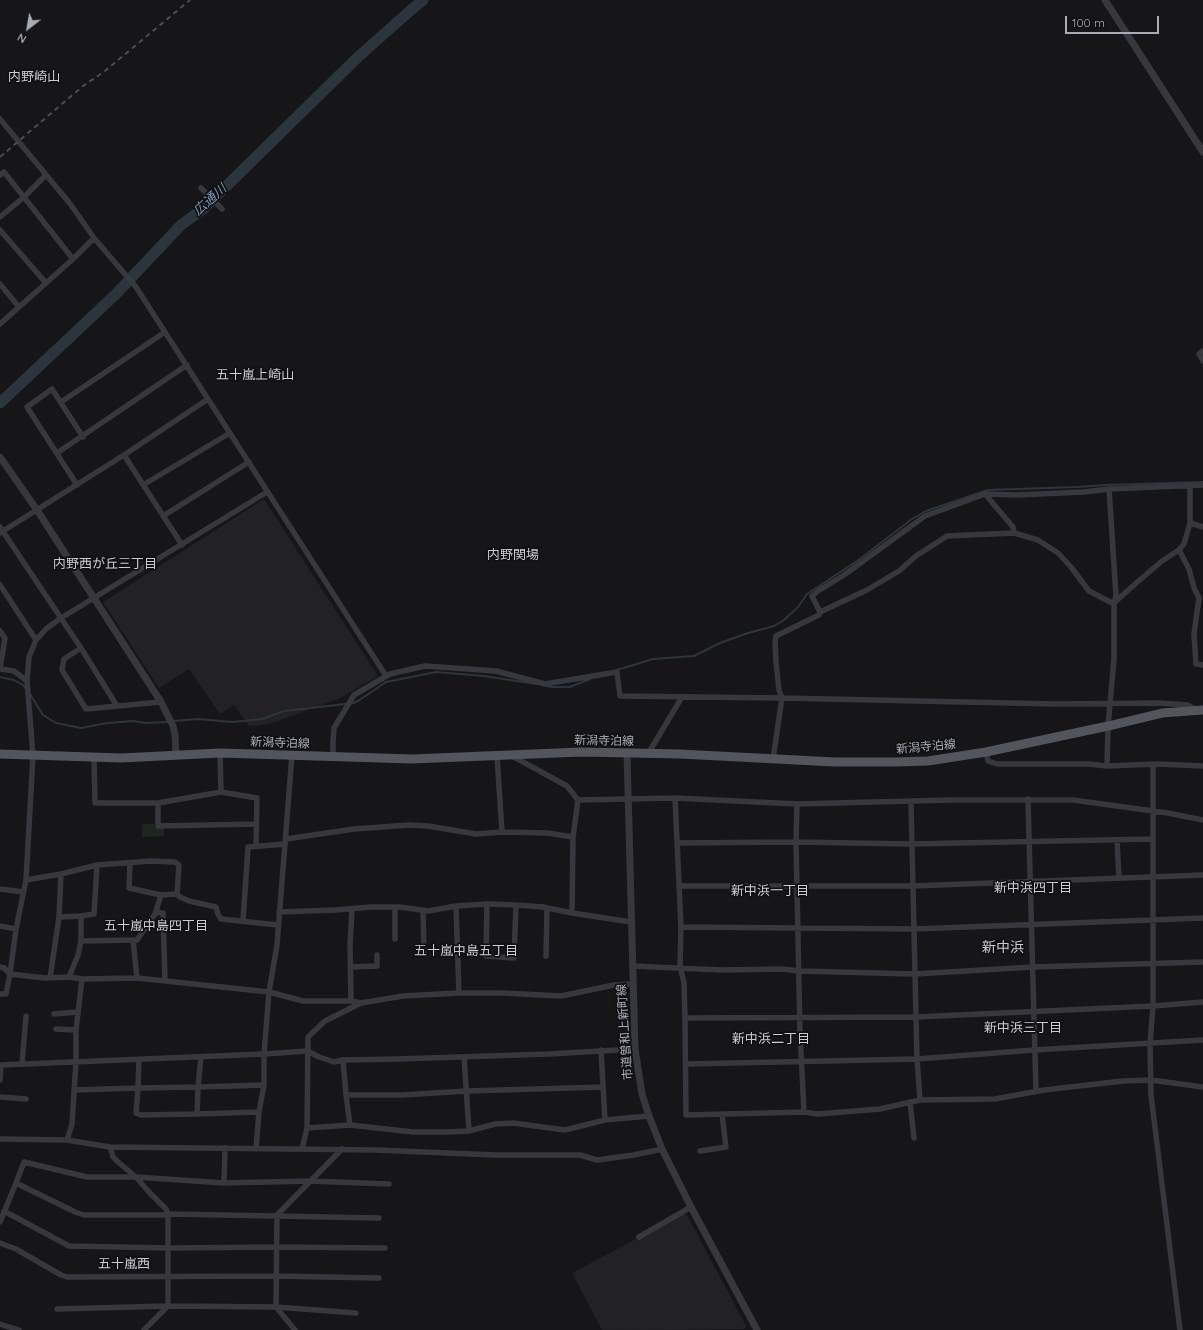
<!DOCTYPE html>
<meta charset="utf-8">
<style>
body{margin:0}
#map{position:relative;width:1203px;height:1330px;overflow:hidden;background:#161618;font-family:Quicksand,sans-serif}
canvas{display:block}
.north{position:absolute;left:8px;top:8px;width:40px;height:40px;-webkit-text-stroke:3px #111113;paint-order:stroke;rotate:211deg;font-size:11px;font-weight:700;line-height:16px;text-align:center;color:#a8adb8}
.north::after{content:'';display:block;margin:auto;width:14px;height:18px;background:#a8adb8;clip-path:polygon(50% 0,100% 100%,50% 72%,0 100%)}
.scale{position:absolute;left:1065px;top:16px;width:94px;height:18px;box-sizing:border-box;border:2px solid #a8adb8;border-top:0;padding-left:5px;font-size:12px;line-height:14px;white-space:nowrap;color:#a8adb8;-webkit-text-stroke:3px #111113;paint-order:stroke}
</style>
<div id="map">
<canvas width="1203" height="1330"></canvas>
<div class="north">N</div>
<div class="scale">100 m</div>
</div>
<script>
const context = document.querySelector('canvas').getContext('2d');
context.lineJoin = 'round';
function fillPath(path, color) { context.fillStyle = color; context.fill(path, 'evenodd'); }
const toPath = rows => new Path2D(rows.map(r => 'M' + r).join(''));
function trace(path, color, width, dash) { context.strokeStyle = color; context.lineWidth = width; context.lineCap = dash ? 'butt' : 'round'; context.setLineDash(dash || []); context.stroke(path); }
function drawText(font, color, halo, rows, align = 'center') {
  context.font = font + ' Quicksand,"Noto Sans JP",sans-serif'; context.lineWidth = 3.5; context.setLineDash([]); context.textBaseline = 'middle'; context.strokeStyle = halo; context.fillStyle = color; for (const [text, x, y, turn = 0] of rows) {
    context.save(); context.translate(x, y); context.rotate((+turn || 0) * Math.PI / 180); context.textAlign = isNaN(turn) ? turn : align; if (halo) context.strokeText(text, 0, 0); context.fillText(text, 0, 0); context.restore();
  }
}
fillPath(toPath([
 [264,499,378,676,340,698,270,724,249,726,234,705,220,714,189,669,159,688,103,602],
 [683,1214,687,1215,746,1326,745,1329,602,1330,572,1273]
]), '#222225');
fillPath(toPath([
 [142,824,154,824,155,828,164,828,164,836,142,837]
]), '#1e261f');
trace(toPath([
 [617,670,653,659,694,656,720,643,748,633,774,626,784,620,798,607,807,594,857,561,912,519,926,511,979,493,988,490,1077,487,1105,485,1203,482],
 [0,677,14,680,23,685,26,689],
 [546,686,552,687,570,687,590,679],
 [30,694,43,715,56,723,81,728,107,723,134,721,145,723,168,722],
 [351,704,358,701,386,682,436,672,484,676,536,684],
 [173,721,198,719,232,722,262,719,284,711,346,704]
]), '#2c353c', 2);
trace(toPath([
 [0,403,115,295,181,225,203,209,358,57,411,10,423,0]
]), '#2c353c', 11);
trace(toPath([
 [0,119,71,205,94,238,136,287,386,676],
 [0,175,4,172,73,259],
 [201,188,222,209],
 [0,217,24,197,46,175],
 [0,230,46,283],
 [0,284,19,307],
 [0,324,73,259,94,238],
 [1203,351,1199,354,1203,361],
 [61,402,165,332],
 [57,453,187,365],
 [124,455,182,545],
 [77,485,27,407,52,389,83,437],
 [143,485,230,433],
 [985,494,1013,527,1014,533],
 [163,516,249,462],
 [1190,523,1203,527],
 [0,527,81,648,117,706],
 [0,533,124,455,208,399],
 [1179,550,1189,569,1194,588,1199,598,1194,634,1196,664,1203,665],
 [0,585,36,640],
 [1114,603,1135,584,1162,561,1179,550,1184,544,1190,523,1190,486],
 [820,612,812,596,818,591,844,575,925,516,985,494,1017,495,1083,492,1109,489,1203,485],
 [0,631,5,638,0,669],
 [81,648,64,659,62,670,86,709,161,702],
 [0,669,14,671,27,681],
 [986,752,988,761,997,764,1089,764,1107,766,1157,764,1203,766],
 [220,753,221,792],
 [648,754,682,697],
 [497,756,502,832],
 [512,756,567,786,578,800,573,837,572,913],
 [333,757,333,742,334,728,354,695,390,674,425,666,496,671,545,684,617,672,620,696,782,698,1055,704,1159,703,1188,705,1196,710],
 [94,758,95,803,158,803],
 [773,759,782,698,779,690,776,662,775,641,776,636,819,615,820,612,867,590,899,571,916,556,947,536,1014,533,1038,540,1058,553,1071,567,1089,591,1114,604],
 [1153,765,1153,1006,1150,1044,1151,1095,1180,1330],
 [1107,766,1108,726,1114,659,1114,604,1116,595,1109,489],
 [675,798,681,927,680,967,684,982,685,1018,686,1115,804,1112,818,1114,880,1109,920,1100,995,1099,1044,1090,1123,1081,1151,1080,1203,1087],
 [1028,799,1036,1091],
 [578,800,675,798,797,804,952,800,1073,800,1168,813,1203,820],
 [911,802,917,1059,920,1100],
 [797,804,796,842,800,1032,804,1112],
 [286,839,354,829,409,825,428,826,476,834,502,832,547,833,573,837],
 [1117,840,1119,878],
 [677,843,796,842,911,844,1153,839],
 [256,846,257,798,221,792,158,803,158,826,256,824],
 [130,863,129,888,161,895],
 [26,880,61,874,97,865,151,861,175,862,179,865,177,894,180,897,189,901,216,907,218,914,221,919,278,925],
 [679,886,912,886,1203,875],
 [0,889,23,892],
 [487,904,486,956,514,958,516,905],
 [456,906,459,993],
 [352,909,350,945,351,1001,361,1003],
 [423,910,424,952],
 [156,912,163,913,165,981],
 [279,912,335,910,371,907,400,907,428,911,456,906,487,904,516,905,543,907,572,913,631,922],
 [59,917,81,916],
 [243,921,248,847,285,844],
 [0,926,16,929],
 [681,927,914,929,1203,918],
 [395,939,395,907],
 [133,940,137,978],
 [81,941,137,940,155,914,161,895,177,894],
 [546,956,547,908],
 [632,966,721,970,782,969,799,971,915,974,1033,967,1203,962],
 [0,967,4,968,10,974,45,978,69,977,82,979,137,978,269,992,303,1001,351,1001],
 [351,967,377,966,377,955],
 [69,977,78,955,81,941,81,916,94,914,97,865],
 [50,978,59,917,61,874],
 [0,994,6,994,10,974,16,929,26,880,33,755,27,681,29,657,36,640,46,629,61,618,267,492],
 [54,1014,77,1012],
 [685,1018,916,1017,1153,1006,1203,1002],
 [56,1029,76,1030],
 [601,1050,605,1120],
 [464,1057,469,1131],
 [343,1060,346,1095],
 [22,1064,26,1016],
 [687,1064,917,1059,1034,1050,1203,1040],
 [0,1080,1,1065,264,1054,308,1051,319,1057,334,1062,343,1060,398,1059,549,1054,635,1049],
 [603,1087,467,1091,402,1095,346,1095,350,1125,413,1132,448,1132,469,1131,495,1124,513,1123,565,1130,605,1120,649,1116],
 [74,1090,138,1088,139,1059],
 [0,1097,26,1099],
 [910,1102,914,1138],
 [259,1112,197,1114,198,1087,264,1085],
 [197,1114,141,1115,136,1113,138,1088,198,1087,201,1057],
 [350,1125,307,1128,308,1037,325,1021,361,1003,403,996,459,993,502,993,561,996,614,985,632,984],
 [0,1139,67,1140,110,1147,376,1150,495,1155,580,1155,597,1160,634,1155,662,1149],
 [67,1140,72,1124,76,1062,76,1030,82,979],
 [110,1147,113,1157,118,1162,136,1177,148,1191,166,1209,168,1214,168,1306,144,1330],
 [256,1149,259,1112,264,1085,264,1054,269,992,277,945,292,755],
 [302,1149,307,1128],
 [700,1151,726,1147,722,1114],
 [16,1183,24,1162,87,1177,136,1177,224,1183,310,1181,389,1184],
 [224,1183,225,1148],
 [4,1211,69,1246,168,1248,276,1247,385,1248],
 [0,1222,16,1183,75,1212,84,1215,162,1215,168,1214,379,1218],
 [639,1237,691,1207],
 [0,1243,16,1249,61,1275,67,1277,276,1276,379,1278],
 [57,1309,168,1306,276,1307,356,1313],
 [0,1324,19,1330],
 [295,1330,276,1307,277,1215,342,1149]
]), '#37383d', 5.5);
trace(toPath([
 [1105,0,1203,152],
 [0,457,37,510,161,702,173,726,175,735,176,755],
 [627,753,635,1049,642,1094,649,1116,662,1149,691,1207,757,1330]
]), '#37383d', 7);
trace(toPath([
 [0,754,121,758,220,753,412,759,581,752,680,754,835,762,895,762,928,761,986,752,1108,726,1162,713,1203,710]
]), '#53555c', 9);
trace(toPath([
 [0,157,83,86,105,71,190,0]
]), '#4a4c52', 2, [5, 4]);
drawText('12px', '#a8adb8', '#111113', [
 ["新潟寺泊線",604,741,1],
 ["新潟寺泊線",280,743,2],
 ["新潟寺泊線",926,747,-5],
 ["市道曽和上新町線",625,1032,-94]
]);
drawText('13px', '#c9ccd4', '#111113', [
 ["内野崎山",34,77],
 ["五十嵐上崎山",255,375],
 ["内野関場",513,555],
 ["内野西が丘三丁目",105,564],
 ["新中浜四丁目",1033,888],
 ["新中浜一丁目",770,891],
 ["五十嵐中島四丁目",156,926],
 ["五十嵐中島五丁目",466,951],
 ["新中浜三丁目",1023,1028],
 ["新中浜二丁目",771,1039],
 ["五十嵐西",124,1264]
]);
drawText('italic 13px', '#7f9bb3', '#111113', [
 ["広通川",210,200,-42]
]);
drawText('14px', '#c9ccd4', '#111113', [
 ["新中浜",1003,948]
]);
</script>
